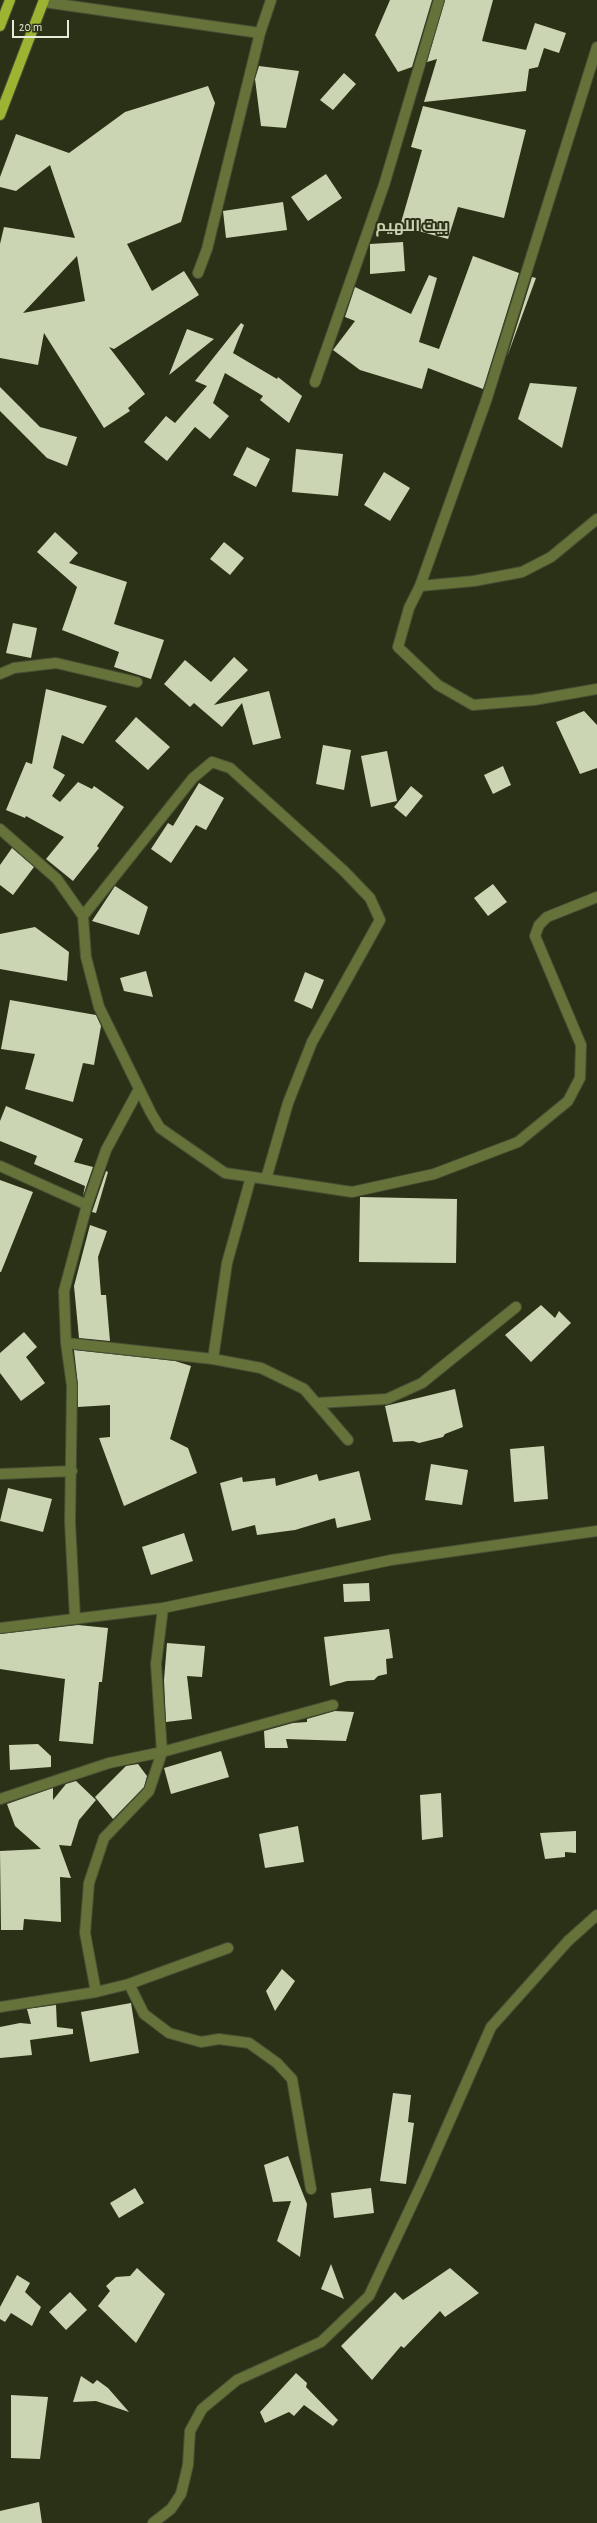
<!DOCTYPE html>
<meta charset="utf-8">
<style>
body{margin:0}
#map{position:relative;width:597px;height:2523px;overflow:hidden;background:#2b3116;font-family:"Alegreya Sans",sans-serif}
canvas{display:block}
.scale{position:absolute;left:12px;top:20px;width:57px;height:18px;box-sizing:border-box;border:2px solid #e6ebda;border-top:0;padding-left:5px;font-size:12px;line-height:14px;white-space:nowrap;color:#e6ebda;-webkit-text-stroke:3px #2b3116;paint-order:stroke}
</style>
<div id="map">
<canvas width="597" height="2523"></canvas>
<div class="scale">20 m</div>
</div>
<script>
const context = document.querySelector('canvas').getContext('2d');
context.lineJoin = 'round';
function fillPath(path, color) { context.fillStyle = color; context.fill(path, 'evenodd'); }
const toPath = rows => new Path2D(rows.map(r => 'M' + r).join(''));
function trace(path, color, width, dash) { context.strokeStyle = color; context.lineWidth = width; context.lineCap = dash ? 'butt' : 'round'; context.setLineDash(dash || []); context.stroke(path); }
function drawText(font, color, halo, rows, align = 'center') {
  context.font = font + ' "Alegreya Sans",Cairo,sans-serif'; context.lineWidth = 4; context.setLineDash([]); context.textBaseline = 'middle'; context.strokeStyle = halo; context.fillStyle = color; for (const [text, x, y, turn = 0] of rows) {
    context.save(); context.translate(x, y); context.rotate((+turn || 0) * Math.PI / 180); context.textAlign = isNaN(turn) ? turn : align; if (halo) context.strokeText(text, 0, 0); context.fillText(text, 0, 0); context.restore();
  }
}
fillPath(toPath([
 [390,0,432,0,412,67,398,72,375,35],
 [445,0,493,0,482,41,526,50,535,23,566,33,559,53,544,48,538,67,529,69,526,91,424,102,437,59,427,62],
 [259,66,299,71,286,128,261,126,255,79],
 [344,73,356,84,333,110,320,100],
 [208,86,215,103,181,222,127,244,152,291,184,271,199,295,114,349,109,347,145,394,128,408,130,411,104,428,44,333,38,365,0,358,0,244,4,227,75,238,50,165,16,191,0,187,0,177,16,134,69,153,125,112],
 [77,256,85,301,23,313],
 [423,106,526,130,504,218,458,207,448,239,400,226,422,150,411,147],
 [326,174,342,198,308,221,291,197],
 [283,202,287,230,226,238,223,211],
 [403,242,405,271,370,274,370,244],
 [473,256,519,273,483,389,428,368,422,389,360,370,333,350,355,321,345,317,355,287,411,314,429,275,437,278,419,342,439,349],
 [532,277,536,278,507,357],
 [241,323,244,325,233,353,277,379,278,377,302,396,289,423,260,400,263,396,225,373,213,403,229,416,210,439,195,427,167,461,144,442,166,416,175,423,207,386,195,381],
 [187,329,214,339,169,375],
 [530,383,577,387,562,448,518,419],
 [0,387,40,427,77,437,67,466,47,458,0,411],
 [247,447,270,459,256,487,233,475],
 [296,449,343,454,338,496,292,492],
 [384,472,410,488,390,521,364,505],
 [55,532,78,553,69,563,127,582,114,624,164,640,151,679,114,667,119,652,62,630,77,587,37,552],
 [224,542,244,558,230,575,210,559],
 [13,623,37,628,31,658,6,653],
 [234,657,248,670,214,705,269,691,281,738,253,745,242,703,222,727,194,703,190,707,164,684,185,660,211,682],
 [46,689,107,706,83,744,62,735,53,768,65,775,52,796,60,802,78,782,92,789,94,786,124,807,97,846,99,848,73,881,46,859,64,837,26,816,25,818,6,810,26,762,32,764],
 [584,711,597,725,597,768,580,774,556,722],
 [136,717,170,747,148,770,115,741],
 [323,745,351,750,344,790,316,784],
 [387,751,397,801,371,807,361,756],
 [503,766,511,785,493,794,484,775],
 [199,783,224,798,206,830,196,825,171,863,151,849,168,823,173,826],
 [411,786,423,796,406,817,394,807],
 [12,848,34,867,13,895,0,885,0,865],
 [493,884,507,902,488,916,474,898],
 [115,886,148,907,139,935,92,921],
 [35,927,69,952,67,981,0,969,0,934],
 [146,971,153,997,124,991,120,978],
 [305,972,324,980,312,1009,294,1001],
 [10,1000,96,1015,101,1026,94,1065,83,1063,73,1102,25,1089,35,1054,1,1049],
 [6,1106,83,1139,74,1162,93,1167,83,1196,85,1186,34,1164,37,1156,0,1141,0,1121],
 [106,1171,108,1172,96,1213,92,1212],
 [0,1180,33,1192,1,1272,0,1272],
 [360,1197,457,1199,456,1263,359,1262],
 [90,1225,107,1231,98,1257,101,1295,106,1295,110,1341,79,1338,74,1286],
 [541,1305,555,1318,559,1311,571,1323,531,1362,505,1335],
 [24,1332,37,1347,26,1357,45,1383,21,1401,0,1373,0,1353],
 [74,1350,175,1361,191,1366,170,1439,188,1448,197,1473,124,1506,99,1438,110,1437,110,1405,78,1407,78,1385],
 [455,1389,463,1427,445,1434,443,1437,419,1443,413,1441,393,1442,385,1406],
 [544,1446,548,1499,514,1502,510,1449],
 [431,1464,468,1470,462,1505,425,1500],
 [359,1471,371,1520,337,1528,335,1518,295,1530,257,1535,255,1525,232,1531,220,1483,242,1477,243,1482,275,1478,276,1486,317,1474,319,1481],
 [8,1488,52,1499,43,1532,0,1521],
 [184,1533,193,1561,151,1575,142,1547],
 [369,1583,370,1601,344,1602,343,1584],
 [78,1625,108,1628,102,1682,99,1682,93,1744,59,1741,65,1679,0,1669,0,1634],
 [389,1629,393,1658,386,1659,387,1674,378,1676,374,1680,347,1681,330,1686,324,1637],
 [167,1643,205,1646,202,1677,187,1676,192,1719,166,1722,164,1680],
 [335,1711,354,1712,346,1741,286,1739,288,1748,265,1748,264,1731,293,1723,307,1722,307,1719],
 [38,1744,51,1756,51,1767,10,1770,9,1745],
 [221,1751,229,1777,171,1794,164,1768],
 [138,1764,147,1776,144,1787,113,1819,95,1797,126,1766],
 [76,1781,96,1800,79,1820,71,1846,59,1845,71,1878,60,1877,61,1922,24,1919,23,1930,1,1930,0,1851,41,1849,15,1826,7,1804,53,1788,53,1800,66,1784],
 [441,1793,443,1837,422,1840,420,1795],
 [298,1826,304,1862,265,1868,259,1834],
 [576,1831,576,1853,565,1852,565,1857,545,1859,540,1833],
 [282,1969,295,1981,275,2011,266,1991],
 [131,2003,139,2053,90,2062,81,2012],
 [56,2005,57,2027,73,2029,73,2034,30,2040,32,2055,0,2058,0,2027,20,2023,31,2024,27,2009],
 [393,2093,411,2095,408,2122,414,2123,406,2184,380,2181],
 [288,2156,307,2204,300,2257,277,2241,291,2201,273,2202,264,2165],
 [135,2188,144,2203,119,2218,110,2203],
 [371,2188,374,2213,334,2218,331,2193],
 [331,2264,344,2299,321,2289],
 [137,2268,165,2294,136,2343,98,2306,110,2291,106,2286,116,2277,130,2276],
 [450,2268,479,2293,445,2317,440,2311,404,2348,401,2346,372,2380,341,2346,395,2292,403,2300],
 [17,2275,30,2283,25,2292,41,2307,32,2326,11,2313,5,2322,0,2319,0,2307],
 [70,2292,87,2310,66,2330,49,2312],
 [296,2373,307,2383,306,2387,338,2420,333,2426,304,2405,294,2416,289,2412,265,2423,260,2412],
 [81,2376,93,2384,97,2380,108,2388,129,2412,96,2401,73,2402],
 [11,2395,48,2397,40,2459,11,2458],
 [39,2502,42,2523,0,2523,0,2511]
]), '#cbd4b3');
const minor = toPath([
 [44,2,260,33,271,0],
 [198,273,207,249,260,33],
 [315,382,384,185,439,0],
 [597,519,551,557,522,572,474,581,420,586,409,608,398,647,438,685,473,705,534,700,597,689],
 [420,586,486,401,597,47],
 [0,674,14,668,56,663,137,682],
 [0,829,57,879,83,916],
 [0,1166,87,1205,64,1291,66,1343,213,1359,227,1263,251,1177],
 [266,1179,288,1103,312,1042,380,920,370,898,344,871,230,768,212,762,193,778,83,916,86,957,99,1007,151,1113,160,1128,225,1173,266,1179,352,1192,434,1174,518,1142,568,1101,580,1078,581,1045,535,936,539,925,547,917,597,897],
 [87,1205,106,1150,139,1089],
 [66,1343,72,1386,70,1522,75,1618],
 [213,1359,261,1368,304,1389,348,1440],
 [317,1403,387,1399,422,1383,516,1307],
 [0,1474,72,1471],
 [0,1628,163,1608,391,1560,597,1531],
 [0,1799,109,1763,162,1752,156,1664,163,1608],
 [129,1984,144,2014,169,2033,201,2042,219,2039,249,2043,277,2063,292,2079,311,2189],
 [96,1992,129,1984,228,1948],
 [0,2007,96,1992,85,1933,89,1883,104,1838,149,1791,162,1752,333,1705],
 [153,2523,171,2509,181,2494,188,2465,190,2431,202,2409,237,2380,321,2342,369,2296,424,2179,491,2027,568,1941,597,1915]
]);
const major = toPath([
 [0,26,10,0],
 [0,115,44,0]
]);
trace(minor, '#494f35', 12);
trace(major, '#494f35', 12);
trace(minor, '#657239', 10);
trace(major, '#9cb431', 10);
drawText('bold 16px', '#c7d0ae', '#2b3116', [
 ["بيت اللهيم",412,226]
]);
</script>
